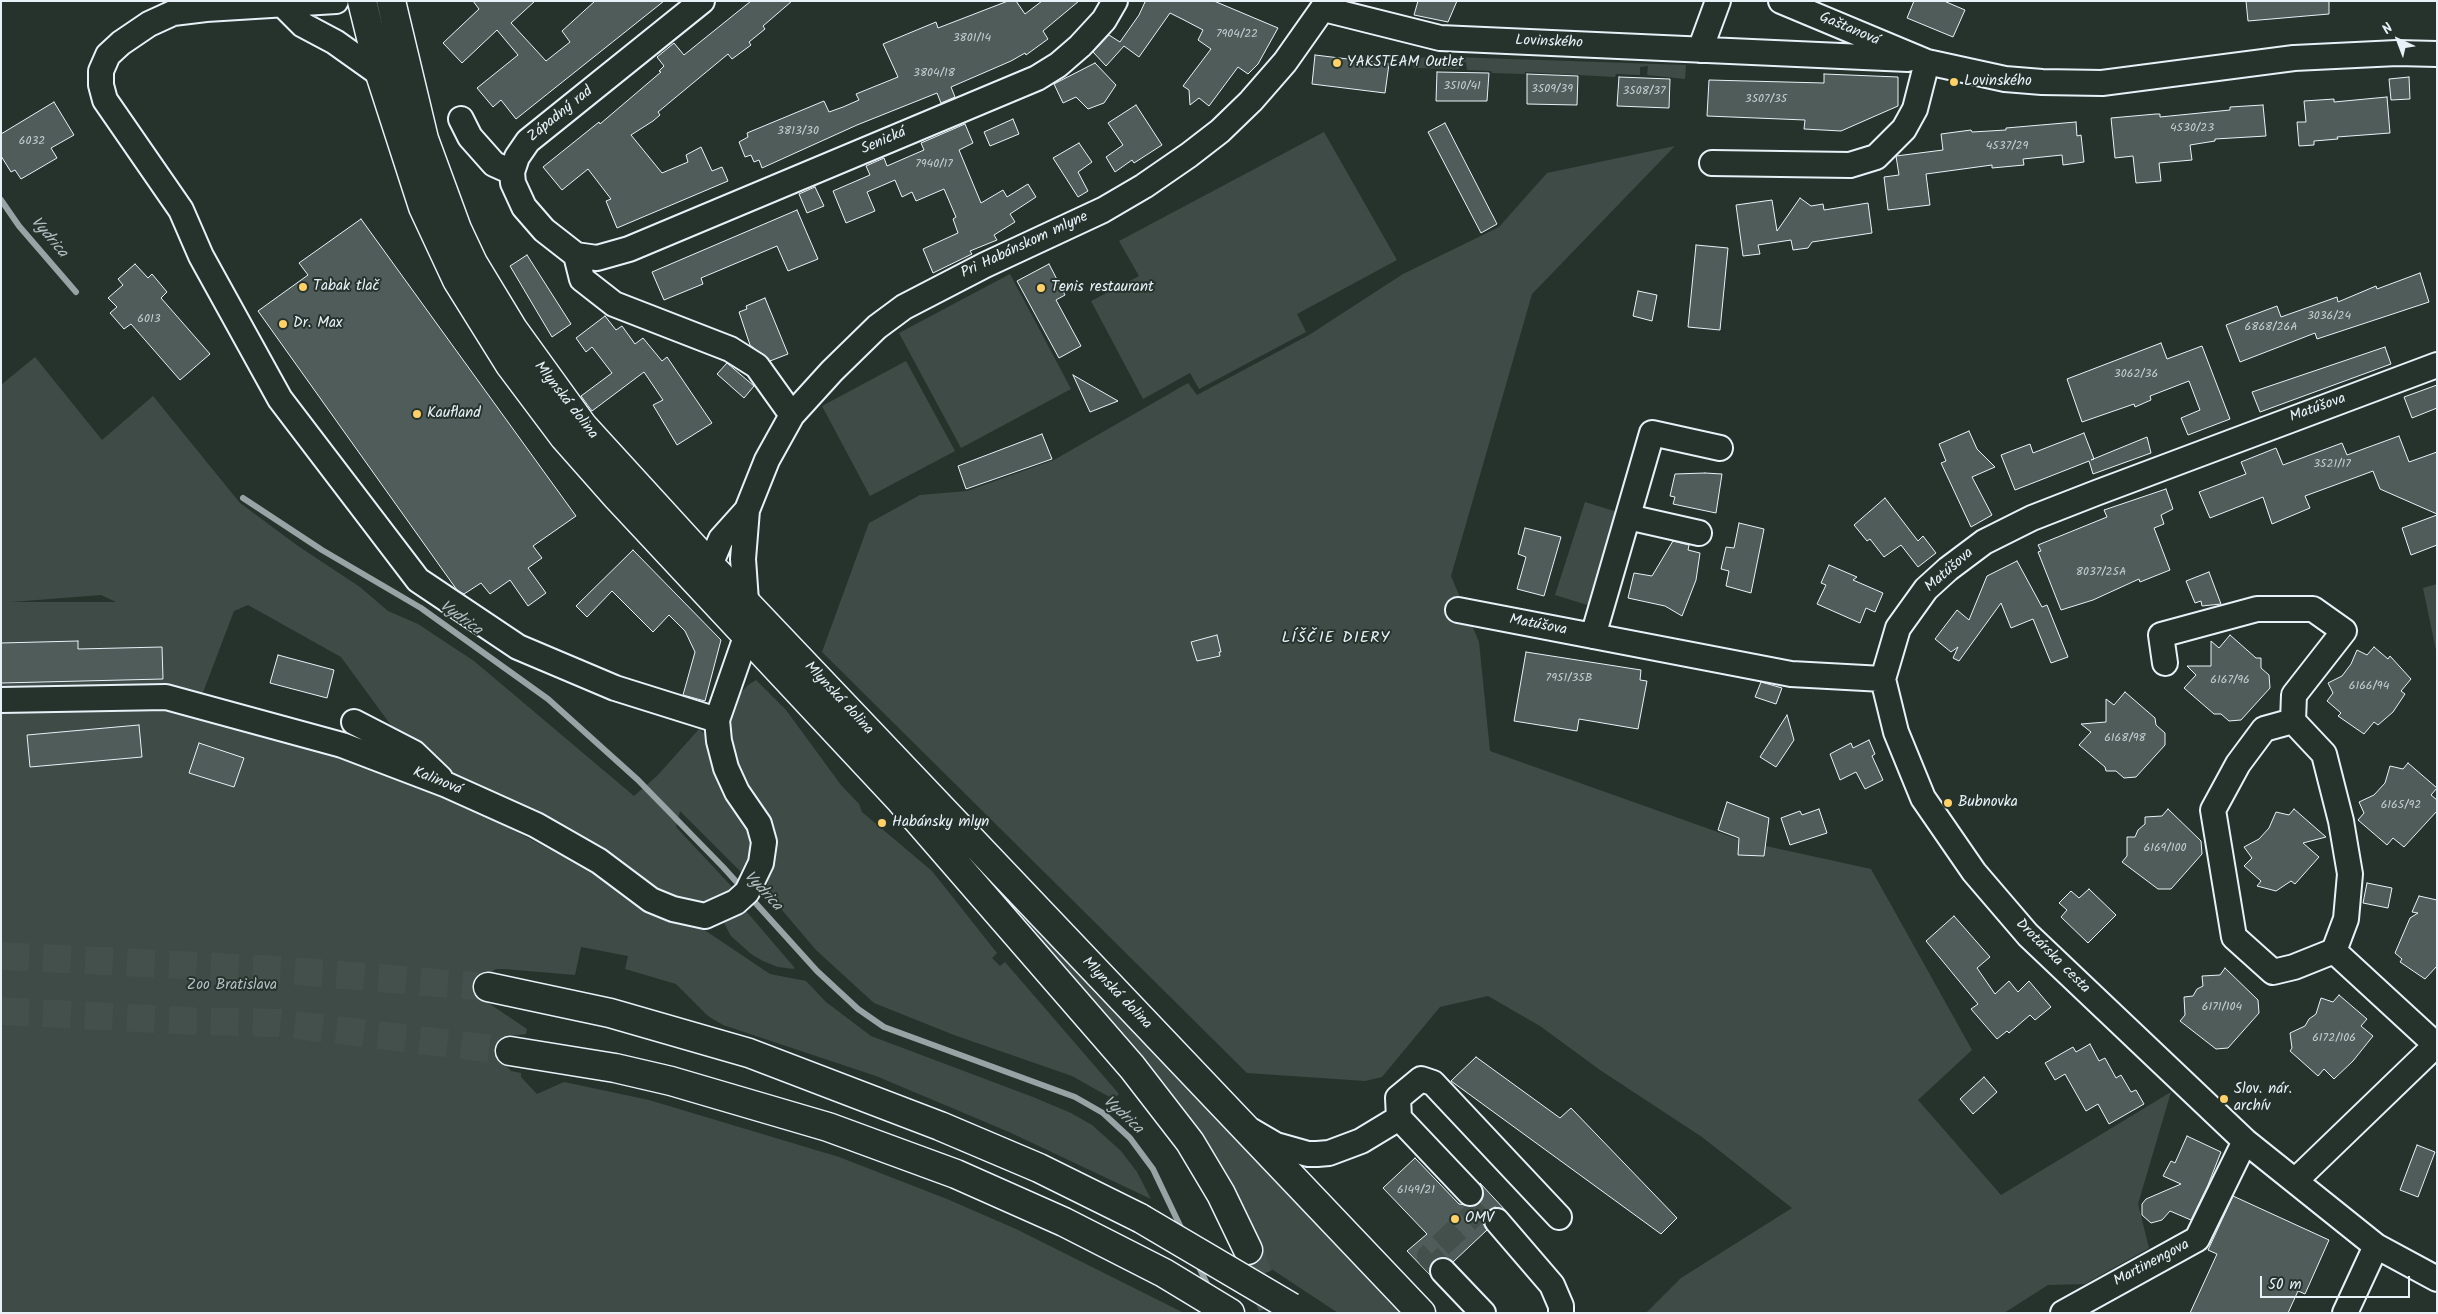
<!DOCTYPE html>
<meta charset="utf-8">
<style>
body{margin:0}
#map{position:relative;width:2438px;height:1314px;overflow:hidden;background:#26332d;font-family:Kalam,sans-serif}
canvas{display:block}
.frame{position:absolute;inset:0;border:2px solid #e8f1f8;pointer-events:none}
.north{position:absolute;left:2373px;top:15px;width:50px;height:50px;-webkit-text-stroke:4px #26332d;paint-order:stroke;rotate:317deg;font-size:14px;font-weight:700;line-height:20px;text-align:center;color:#e8f1f8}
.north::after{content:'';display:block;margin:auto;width:18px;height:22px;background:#e8f1f8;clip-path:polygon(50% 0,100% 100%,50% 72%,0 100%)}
.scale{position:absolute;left:2260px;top:1276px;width:150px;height:22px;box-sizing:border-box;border:2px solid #e8f1f8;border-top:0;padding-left:6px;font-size:15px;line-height:18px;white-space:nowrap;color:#e8f1f8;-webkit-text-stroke:4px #26332d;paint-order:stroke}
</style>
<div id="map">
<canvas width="2438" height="1314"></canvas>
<div class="frame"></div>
<div class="north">N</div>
<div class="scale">50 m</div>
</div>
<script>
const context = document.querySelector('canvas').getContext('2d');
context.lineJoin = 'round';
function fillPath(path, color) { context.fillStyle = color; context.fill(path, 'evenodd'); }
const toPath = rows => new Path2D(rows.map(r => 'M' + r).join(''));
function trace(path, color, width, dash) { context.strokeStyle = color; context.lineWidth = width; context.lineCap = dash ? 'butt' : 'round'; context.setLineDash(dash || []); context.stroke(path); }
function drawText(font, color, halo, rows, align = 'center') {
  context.font = font + ' Kalam,sans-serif'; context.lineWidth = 4; context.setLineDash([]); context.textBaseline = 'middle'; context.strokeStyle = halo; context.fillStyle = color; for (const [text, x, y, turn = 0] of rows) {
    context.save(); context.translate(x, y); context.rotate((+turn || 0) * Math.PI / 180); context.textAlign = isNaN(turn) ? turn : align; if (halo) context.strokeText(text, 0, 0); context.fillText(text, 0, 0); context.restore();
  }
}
fillPath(toPath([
 [1454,57,1686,65,1685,79,1647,75,1648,66,1640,67,1640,75,1616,74,1615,77,1525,72,1525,74,1492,73,1491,71,1467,70,1466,62,1459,62,1459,69,1414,68,1409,58],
 [1324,132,1397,260,1297,314,1306,332,1199,389,1190,373,1143,399,1091,301,1139,276,1119,241],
 [1675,146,1532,294,1451,576,1479,642,1490,751,1743,841,1871,869,1972,1050,1918,1100,2001,1195,2171,1092,2138,1204,2149,1248,2085,1284,2048,1285,2004,1313,1646,1313,1681,1278,1792,1208,1702,1137,1600,1070,1540,1026,1488,996,1440,1007,1382,1077,1365,1081,1247,1073,822,652,869,523,920,495,967,491,1054,460,1188,383,1197,395,1309,335,1403,274,1499,227,1547,173],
 [1010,274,1071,389,961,448,899,333],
 [35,357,102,440,153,396,240,503,298,546,360,587,388,611,418,624,474,661,634,796,657,776,699,729,704,733,752,832,753,854,745,876,680,811,676,827,733,888,712,904,683,906,450,773,401,739,341,657,248,605,234,611,202,695,461,803,595,873,651,913,669,922,703,929,770,974,806,981,826,1002,871,1036,1033,1097,1071,1113,1092,1125,1121,1151,1137,1172,1151,1199,1009,1132,876,1076,723,1025,708,1016,676,984,625,969,628,956,581,947,575,975,504,969,496,969,483,977,481,998,527,1029,526,1034,510,1036,504,1041,501,1060,511,1071,521,1073,521,1077,537,1094,564,1082,649,1100,839,1157,947,1199,1016,1229,1184,1313,1,1313,1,385],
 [101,595,116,602,11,602],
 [906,361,955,451,870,496,822,406],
 [1585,502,1624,514,1594,607,1555,595],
 [2437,584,2437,655,2423,588],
 [756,680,786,710,841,785,859,804,862,812,932,871,997,953,992,958,1000,966,1005,962,1119,1094,1113,1099,1072,1076,954,1035,874,1003,816,950,765,890,768,883,726,724,734,700,748,685],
 [954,839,1245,1148,1399,1313,1338,1313,1270,1268,1247,1214,1218,1160,1169,1090,1137,1049,953,841],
 [746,911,794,967,794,969,778,967,763,961,751,954,731,936,724,923,724,918,729,916,730,920]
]), '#3e4b47');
trace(toPath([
 [1,200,19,226,76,292],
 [243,498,322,550,421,608,548,699,638,780,723,867,817,971,858,1009,884,1027,1075,1097,1103,1113,1130,1138,1153,1169,1184,1234],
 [1197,1263,1209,1288]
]), '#98a3a5', 6);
const building = toPath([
 [473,1,535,1,511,23,546,61,570,42,562,31,595,1,664,1,516,119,501,100,493,107,477,88,518,55,497,30,462,63,443,43,479,9,473,1],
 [751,1,792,1,763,26,765,29,749,42,751,45,732,59,728,54,658,112,660,115,653,121,631,135,662,173,688,162,686,155,701,147,712,171,722,167,728,181,617,228,606,201,611,199,588,169,562,190,543,167,599,122,600,124,661,72,659,71,664,66,657,57,674,43,684,55,751,1],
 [1008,1,1016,1,1025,14,1042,1,1079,1,1043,31,1048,39,1026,55,1025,53,1011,61,951,87,955,97,941,103,937,93,857,125,762,168,759,160,754,162,751,155,745,157,739,142,748,137,747,133,824,101,829,112,843,107,859,100,856,94,898,77,883,44,936,22,938,28,1008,1],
 [1142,1,1214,1,1278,28,1258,64,1248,74,1238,67,1209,106,1199,98,1190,105,1189,90,1183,86,1211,49,1198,40,1203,30,1184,20,1170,13,1139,57,1124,46,1106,66,1093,52,1109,35,1120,42,1139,15,1145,2,1142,1],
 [1418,1,1457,1,1448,22,1414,15,1418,1],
 [1914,1,1944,1,1965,10,1953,37,1907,18,1914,1],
 [2246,1,2329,1,2329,14,2248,21,2246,1],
 [1315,55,1389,64,1385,93,1312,84,1315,55],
 [1095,63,1116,85,1104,103,1088,109,1076,97,1063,103,1054,84,1095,63],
 [1437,72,1489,73,1487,101,1436,101,1437,72],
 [1527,74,1578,76,1577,105,1527,104,1527,74],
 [1824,74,1898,77,1898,106,1841,131,1804,129,1805,120,1707,116,1709,80,1824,83,1824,74],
 [1619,77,1670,79,1669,108,1617,106,1619,77],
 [2409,77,2410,99,2391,100,2389,79,2409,77],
 [2387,97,2390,133,2337,137,2338,139,2314,141,2314,145,2299,146,2297,122,2306,122,2304,101,2334,99,2334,102,2387,97],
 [54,102,74,135,51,148,57,158,21,179,15,170,11,172,1,156,1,134,54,102],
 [1136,105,1162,145,1134,163,1132,160,1115,172,1106,157,1123,145,1108,123,1136,105],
 [2263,105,2266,136,2215,139,2215,141,2190,145,2192,160,2159,163,2161,181,2136,183,2133,156,2115,158,2111,118,2156,114,2160,114,2160,117,2230,110,2230,107,2263,105],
 [1013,119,1019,134,990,146,984,132,1013,119],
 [2076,122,2077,136,2081,135,2084,162,2063,165,2062,155,2023,159,2024,165,1992,168,1992,165,1926,174,1930,205,1888,210,1884,177,1899,175,1896,156,1943,150,1941,134,1971,130,1972,132,2006,130,2006,128,2076,122],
 [1445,123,1497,224,1481,233,1428,132,1445,123],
 [965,124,973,143,959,150,981,203,1003,190,1007,197,1028,184,1036,197,1010,214,1015,222,994,235,997,240,970,251,972,254,933,273,923,249,958,233,953,219,956,217,944,189,916,201,912,192,902,197,895,180,867,192,875,211,846,223,833,191,870,175,866,166,884,158,887,166,924,150,921,143,965,124],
 [1079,143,1092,162,1078,172,1088,191,1078,197,1053,158,1079,143],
 [815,187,824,206,807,213,799,194,815,187],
 [1800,198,1811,206,1823,204,1824,210,1868,203,1872,233,1812,242,1808,248,1793,250,1791,240,1758,245,1760,254,1743,256,1736,205,1772,200,1777,231,1800,198],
 [797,210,818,259,788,271,777,246,701,278,703,284,664,300,652,272,797,210],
 [361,219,576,516,533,546,542,558,528,568,546,593,528,606,510,580,490,594,481,583,464,594,457,590,258,311,308,275,299,263,361,219],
 [1696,245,1728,248,1720,330,1688,327,1696,245],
 [527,255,571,324,552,337,510,266,527,255],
 [135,264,148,278,152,274,167,292,161,298,210,354,180,380,131,324,124,329,110,313,117,307,108,298,123,285,118,279,135,264],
 [1049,264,1065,295,1056,300,1081,346,1059,358,1017,281,1049,264],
 [2420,273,2429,302,2317,339,2315,333,2240,362,2226,325,2277,306,2281,317,2337,297,2338,302,2376,286,2377,289,2420,273],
 [1638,291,1657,295,1652,321,1633,316,1638,291],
 [765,298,788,354,770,361,750,345,739,312,747,309,746,306,765,298],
 [605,316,616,330,622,326,635,344,643,338,662,361,667,357,712,423,677,445,653,405,663,400,644,372,592,411,581,396,612,373,592,347,586,352,576,338,605,316],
 [2161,343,2167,359,2202,346,2230,419,2188,435,2181,418,2200,410,2189,381,2150,396,2151,400,2135,407,2134,404,2082,422,2067,379,2161,343],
 [2385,347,2391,364,2260,412,2252,392,2385,347],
 [727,363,754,386,744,398,717,374,727,363],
 [1073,375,1118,401,1090,412,1073,375],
 [2437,385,2437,408,2412,418,2404,397,2437,385],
 [1969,431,1977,449,1995,467,1972,477,1992,515,1971,527,1941,463,1946,461,1939,444,1969,431],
 [2084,433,2094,459,2091,460,2147,437,2151,453,2093,474,2089,461,2015,490,2001,455,2030,444,2033,453,2084,433],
 [1042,434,1052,459,966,489,958,466,1042,434],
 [2399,436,2409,462,2437,452,2437,514,2380,489,2373,471,2305,496,2310,508,2272,524,2263,497,2210,518,2199,492,2246,474,2241,462,2276,448,2283,465,2342,443,2347,455,2399,436],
 [1705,473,1722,474,1716,513,1673,504,1675,497,1670,496,1675,474,1705,473],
 [2166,489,2173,509,2161,515,2164,524,2154,528,2170,570,2140,582,2139,579,2093,600,2061,610,2038,552,2041,551,2038,545,2107,517,2104,510,2166,489],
 [1885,498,1918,541,1923,536,1936,553,1918,567,1901,545,1884,557,1870,539,1867,541,1854,525,1885,498],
 [2437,515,2437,545,2411,555,2402,528,2437,515],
 [1739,523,1764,529,1751,593,1726,586,1729,571,1721,569,1726,547,1734,548,1739,523],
 [1525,528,1561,537,1544,596,1517,589,1526,557,1518,554,1525,528],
 [1673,541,1689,545,1688,550,1700,553,1696,580,1682,616,1665,606,1628,598,1634,573,1652,576,1673,541],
 [633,550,721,640,705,701,683,695,695,652,685,631,669,615,653,632,612,591,587,617,576,606,633,550],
 [2017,561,2042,607,2047,605,2068,657,2051,663,2033,619,2011,628,2001,603,1959,661,1953,658,1958,647,1951,652,1935,639,1957,610,1969,620,1987,576,2017,561],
 [1829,565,1857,577,1853,580,1883,593,1875,612,1866,608,1860,623,1817,604,1826,585,1821,583,1829,565],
 [2209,572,2221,604,2202,606,2201,601,2195,603,2186,581,2209,572],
 [1217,635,1221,652,1219,652,1220,656,1197,661,1191,642,1217,635],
 [2230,635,2256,658,2261,658,2261,668,2269,675,2270,688,2241,720,2229,721,2221,714,2214,714,2184,688,2196,675,2187,666,2211,666,2211,641,2219,648,2230,635],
 [78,641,78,649,162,647,163,679,1,683,1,643,78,641],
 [2374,647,2388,659,2390,656,2411,679,2401,691,2405,694,2393,712,2378,725,2374,722,2364,734,2338,716,2341,713,2327,701,2333,693,2328,683,2342,676,2351,664,2357,650,2367,655,2374,647],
 [1526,652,1641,670,1640,680,1647,681,1638,729,1579,719,1577,731,1514,721,1526,652],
 [278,655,334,670,327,698,270,683,278,655],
 [1761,682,1782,688,1776,704,1755,697,1761,682],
 [2125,692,2155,718,2156,725,2165,733,2165,745,2136,777,2124,778,2116,771,2106,771,2105,767,2079,745,2091,732,2081,724,2106,722,2106,699,2114,705,2125,692],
 [1787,715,1794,740,1776,767,1760,757,1787,715],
 [139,725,142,757,30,767,27,735,139,725],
 [1869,740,1875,754,1872,756,1883,780,1865,789,1856,772,1840,780,1830,754,1851,743,1853,748,1869,740],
 [199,743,244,758,234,787,189,773,199,743],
 [2408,763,2437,788,2431,795,2437,800,2437,811,2404,847,2393,838,2387,845,2358,820,2364,813,2359,802,2374,795,2385,783,2390,766,2403,769,2408,763],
 [1727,802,1769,818,1764,856,1738,855,1739,838,1718,830,1727,802],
 [1819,809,1827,833,1790,845,1781,818,1800,811,1802,815,1819,809],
 [2168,809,2201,841,2202,854,2171,889,2158,889,2122,862,2127,856,2127,837,2135,837,2138,830,2145,824,2145,817,2162,816,2168,809],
 [2294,809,2326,837,2303,843,2319,857,2295,884,2291,881,2276,891,2257,886,2261,881,2244,866,2252,858,2244,847,2259,839,2269,828,2276,812,2289,815,2294,809],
 [2367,883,2392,888,2388,908,2363,903,2367,883],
 [2089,889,2116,915,2088,943,2061,917,2067,910,2059,903,2071,891,2079,898,2089,889],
 [2419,896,2437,900,2437,966,2425,979,2400,962,2402,959,2395,953,2410,918,2418,913,2412,912,2419,896],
 [1954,916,1990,957,1977,968,1995,994,2009,981,2018,992,2029,981,2051,1007,2035,1020,2030,1015,2009,1033,2007,1031,1997,1039,1971,1009,1978,1004,1926,941,1954,916],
 [2225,968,2258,1000,2259,1013,2228,1048,2216,1049,2180,1021,2185,1015,2184,997,2193,996,2197,989,2203,986,2202,976,2220,975,2225,968],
 [2339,995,2367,1019,2361,1026,2373,1036,2353,1061,2334,1079,2324,1069,2318,1076,2290,1051,2292,1048,2290,1033,2305,1026,2309,1019,2316,1014,2321,998,2333,1002,2339,995],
 [2090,1044,2099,1061,2105,1058,2116,1078,2121,1075,2131,1092,2136,1090,2144,1104,2109,1124,2098,1104,2086,1111,2065,1074,2055,1080,2045,1063,2073,1047,2076,1052,2090,1044],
 [1476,1057,1560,1118,1571,1108,1677,1218,1661,1234,1451,1081,1476,1057],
 [1984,1077,1997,1092,1973,1114,1960,1099,1984,1077],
 [2187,1136,2221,1152,2208,1185,2191,1220,2170,1211,2162,1220,2151,1223,2142,1215,2142,1204,2146,1199,2181,1184,2163,1176,2171,1161,2175,1163,2187,1136],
 [2417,1145,2435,1152,2418,1197,2400,1190,2417,1145],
 [1415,1158,1459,1204,1473,1206,1479,1203,1483,1196,1480,1183,1506,1211,1495,1207,1488,1211,1483,1223,1487,1230,1453,1262,1446,1258,1434,1261,1430,1268,1431,1276,1407,1251,1427,1234,1383,1188,1415,1158],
 [2233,1196,2329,1240,2305,1294,2298,1291,2288,1313,2190,1313,2217,1254,2208,1250,2233,1196]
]);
fillPath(building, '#505c59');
trace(building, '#e8f1f8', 1);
trace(toPath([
 [1443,1271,1429,1256,1483,1206]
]), '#43504b', 24, [24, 12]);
trace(toPath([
 [1248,1250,1272,1306]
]), '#43504b', 28, [28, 14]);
trace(toPath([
 [1,956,281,970,488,987],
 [1,1011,191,1021,279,1023,510,1051]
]), '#43504b', 28, [28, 14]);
const minor = toPath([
 [336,1,206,9,173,13,149,24,121,43,108,55,101,71,101,85,105,100,181,210,201,256,280,399,418,580,518,647,615,688,717,720],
 [702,1,528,141,517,157,512,172,513,183,524,207,544,230,576,255,597,258,629,249,1037,78,1058,65,1080,46,1104,20,1115,1],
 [1781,1,1927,62,2005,79,2042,82,2102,83,2294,58,2397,53,2437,54],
 [282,4,303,25,335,42,380,74],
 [1324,9,1440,38,1908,59],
 [1700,50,1718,1],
 [461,119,470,137,494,164,512,172],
 [1712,163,1850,165,1876,157,1904,129,1915,109,1927,62],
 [576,255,582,279,614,304,730,349,757,366,792,415],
 [2437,365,2096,493,2032,518,1984,542,1948,569,1926,589,1898,628,1883,679,1896,732,1923,798,1974,872,2028,935,2245,1141,2376,1246,2437,1279],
 [1628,517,1699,533],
 [710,565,721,539,747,510],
 [746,601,743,559,747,510,767,460,792,415,832,371,877,327,904,307,985,265,1103,210,1144,186,1189,155,1220,131,1251,101,1285,62,1328,1],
 [1458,610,1791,674,1883,679],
 [1593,636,1652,433,1720,448],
 [2165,663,2161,635,2257,609,2313,609,2344,631,2294,695,2293,721],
 [1,700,166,697,342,745,447,785,536,825,599,861,651,900,673,909,705,916,736,902,747,892,761,863,764,842,759,824,737,792,726,768,719,741,717,720,747,634],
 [354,722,414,753,440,778],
 [2334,951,2294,967,2273,972,2234,937,2213,810,2238,764,2264,729,2293,721,2324,754,2341,821,2350,874,2346,919,2334,951,2436,1045],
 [1399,1118,1398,1098,1421,1079,1433,1083,1559,1217],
 [1252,1131,1276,1145,1308,1154,1317,1154,1329,1153,1361,1141,1399,1118,1470,1193],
 [2296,1180,2437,1044],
 [1497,1221,1552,1285,1561,1306,1561,1313],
 [1443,1271,1483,1313],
 [2063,1313,2197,1239,2245,1141],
 [2345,1313,2376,1246]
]);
const major = toPath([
 [362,1,380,74,423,207,457,280,510,365,564,437,617,497,901,801,1132,1067,1190,1142,1221,1194,1248,1250],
 [391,1,424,139,457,229,473,263,513,329,583,426,710,565,1421,1313]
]);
const highway = toPath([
 [488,987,610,1013,749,1053,940,1126,1039,1168,1140,1218],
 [510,1051,615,1068,671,1081,828,1127,956,1174,1064,1222,1164,1273,1230,1313]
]);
trace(minor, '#e8f1f8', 28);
trace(major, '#e8f1f8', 31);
trace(highway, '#e8f1f8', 31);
trace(minor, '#26332d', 24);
trace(major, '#26332d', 28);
trace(highway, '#26332d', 28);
const highwayBridge = toPath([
 [1140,1218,1291,1307]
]);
trace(highwayBridge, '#e8f1f8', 31, []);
trace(highwayBridge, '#26332d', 28);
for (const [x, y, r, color] of [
 [1337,63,5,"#ffd166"],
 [1954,82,5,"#ffd166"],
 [303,287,5,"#ffd166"],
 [1041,288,5,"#ffd166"],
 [283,324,5,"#ffd166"],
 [417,414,5,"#ffd166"],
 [1948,803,5,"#ffd166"],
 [882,823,5,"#ffd166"],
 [2224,1099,5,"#ffd166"],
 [1455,1219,5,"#ffd166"]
]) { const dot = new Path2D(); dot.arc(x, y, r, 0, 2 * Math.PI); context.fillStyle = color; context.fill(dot); trace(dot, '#26332d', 2); }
drawText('12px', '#c2ccd0', null, [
 ["7904/22",1237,35],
 ["3801/14",972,39],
 ["3804/18",934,74],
 ["3510/41",1462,87],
 ["3509/39",1552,90],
 ["3508/37",1644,92],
 ["3507/35",1766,100],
 ["4530/23",2192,129],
 ["3813/30",798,132],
 ["6032",32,142],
 ["4537/29",2007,147],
 ["7940/17",934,165],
 ["3036/24",2329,317],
 ["6013",149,320],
 ["6868/26A",2271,328],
 ["3062/36",2136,375],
 ["3521/17",2332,465],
 ["8037/25A",2101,573],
 ["7951/35B",1569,679],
 ["6167/96",2230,681],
 ["6166/94",2369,687],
 ["6168/98",2125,739],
 ["6165/92",2401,806],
 ["6169/100",2165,849],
 ["6171/104",2222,1008],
 ["6172/106",2334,1039],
 ["6149/21",1416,1191]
]);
drawText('15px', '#e8f1f8', '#26332d', [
 ["Gaštanová",1849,30,23],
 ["Lovinského",1549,43,2],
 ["Západný rad",561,115,-39],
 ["Senická",884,142,-23],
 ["Pri Habánskom mlyne",1025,246,-25],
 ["Mlynská dolina",565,401,52],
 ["Matúšova",2318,409,-20],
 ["Matúšova",1950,571,-41],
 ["Matúšova",1538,626,11],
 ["Mlynská dolina",838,699,47],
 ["Kalinová",437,782,22],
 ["Drotárska cesta",2052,957,45],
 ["Mlynská dolina",1116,994,46],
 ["Martinengova",2152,1264,-28]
]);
drawText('15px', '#e8f1f8', '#26332d', [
 ["YAKSTEAM Outlet",1347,63],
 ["Lovinského",1964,82],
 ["Tabak tlač",313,287],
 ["Tenis restaurant",1051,288],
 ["Dr. Max",293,324],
 ["Kaufland",427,414],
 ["Bubnovka",1958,803],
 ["Habánsky mlyn",892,823],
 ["Slov. nár.",2234,1090],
 ["archív",2234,1107],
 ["OMV",1465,1219]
], 'left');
drawText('15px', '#b5bfc3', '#26332d', [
 ["Zoo Bratislava",232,986]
]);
drawText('italic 16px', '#b3bdc0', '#26332d', [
 ["Vydrica",48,238,50],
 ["Vydrica",460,619,36],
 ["Vydrica",762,892,47],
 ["Vydrica",1122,1116,42]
]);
context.letterSpacing = '1px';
drawText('16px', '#e8f1f8', '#26332d', [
 ["LÍŠČIE DIERY",1336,639]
]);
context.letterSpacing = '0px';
</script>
